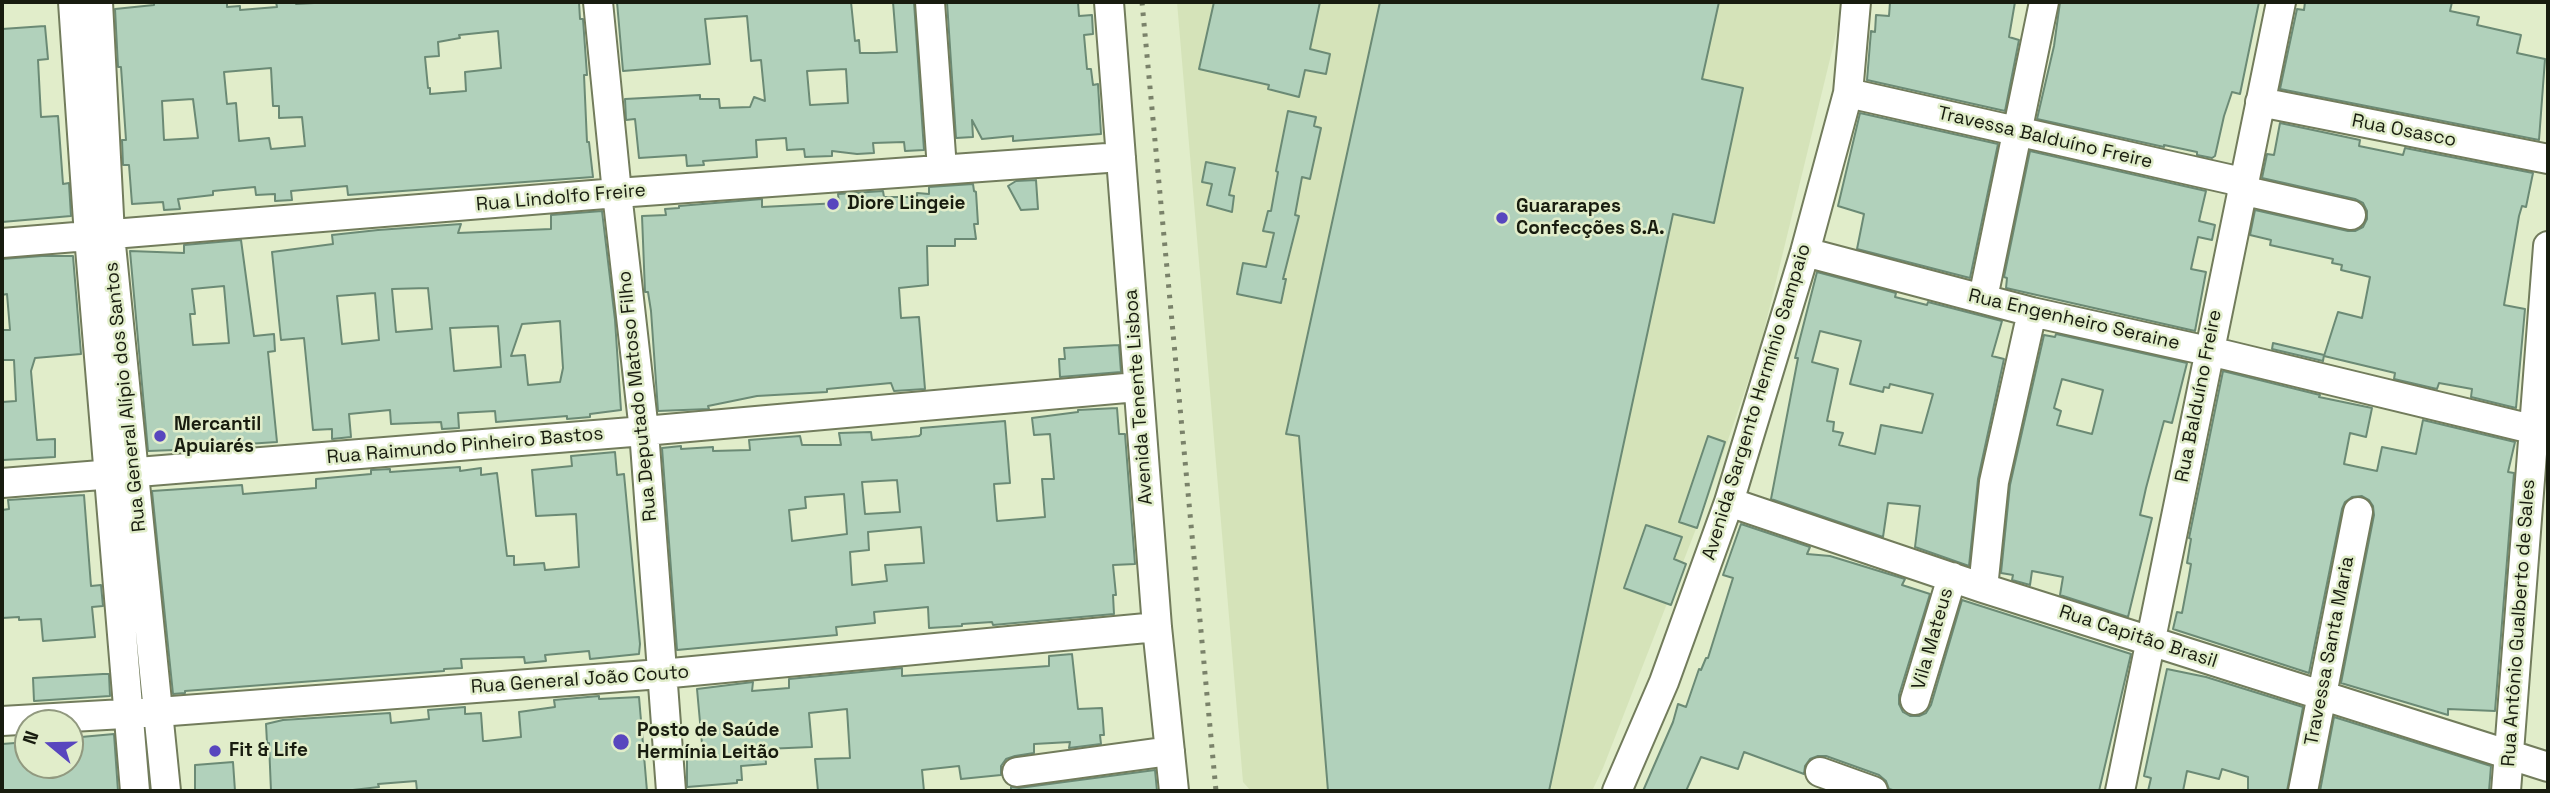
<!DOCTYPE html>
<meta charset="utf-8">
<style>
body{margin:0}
#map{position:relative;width:2550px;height:793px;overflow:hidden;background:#e1edca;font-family:"Space Grotesk",sans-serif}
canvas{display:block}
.frame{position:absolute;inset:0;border:4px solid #181c0f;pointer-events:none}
.north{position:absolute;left:14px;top:709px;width:70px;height:70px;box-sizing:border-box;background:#e1edca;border:2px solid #91997f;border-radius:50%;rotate:289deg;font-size:19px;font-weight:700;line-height:28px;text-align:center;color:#181c0f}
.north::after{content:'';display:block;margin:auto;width:24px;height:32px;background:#5846be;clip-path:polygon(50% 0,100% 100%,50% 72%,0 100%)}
</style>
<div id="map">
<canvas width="2550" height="793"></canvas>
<div class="frame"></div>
<div class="north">N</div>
</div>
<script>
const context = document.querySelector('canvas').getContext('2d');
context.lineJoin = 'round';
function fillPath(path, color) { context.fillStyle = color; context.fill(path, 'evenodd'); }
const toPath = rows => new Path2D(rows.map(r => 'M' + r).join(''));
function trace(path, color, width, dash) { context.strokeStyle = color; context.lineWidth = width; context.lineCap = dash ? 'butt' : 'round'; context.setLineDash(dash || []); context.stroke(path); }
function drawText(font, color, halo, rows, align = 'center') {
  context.font = font + ' "Space Grotesk",sans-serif'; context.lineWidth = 5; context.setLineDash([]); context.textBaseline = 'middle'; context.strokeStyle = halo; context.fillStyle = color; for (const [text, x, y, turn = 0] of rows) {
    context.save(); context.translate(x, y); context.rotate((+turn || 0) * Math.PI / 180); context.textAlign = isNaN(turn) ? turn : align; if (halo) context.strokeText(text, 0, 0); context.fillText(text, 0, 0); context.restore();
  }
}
fillPath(toPath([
 [1177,2,1841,2,1840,18,1760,347,1708,498,1603,768,1592,791,1251,791,1243,782]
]), '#d5e3b9');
const building = toPath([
 [154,2,227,2,227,7,240,6,240,10,277,7,276,2,296,2,296,4,332,2,579,2,580,19,583,19,587,75,584,75,587,142,589,142,593,177,348,195,347,186,291,191,292,200,275,201,275,194,256,195,255,187,213,191,213,195,178,199,180,209,164,210,163,202,132,204,129,165,123,165,122,140,126,140,121,67,118,67,115,9,154,5,154,2],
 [498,31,501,68,465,72,466,91,430,94,430,88,428,88,425,57,439,56,438,42,460,38,459,35,498,31],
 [271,68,273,106,279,106,279,118,302,117,305,146,271,149,269,138,239,141,236,103,227,104,224,72,271,68],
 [193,99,198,138,164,140,162,101,193,99],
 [617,2,851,2,855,41,859,40,860,53,876,53,897,52,893,2,914,2,924,150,905,151,904,142,873,143,874,153,857,154,832,151,832,156,805,157,804,149,787,150,786,138,756,140,757,157,703,161,704,165,687,166,686,155,639,158,635,119,626,120,625,99,700,95,700,99,719,99,720,108,750,107,754,97,765,101,761,60,751,61,747,16,705,19,710,64,623,71,617,2],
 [846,69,848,103,810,105,807,71,846,69],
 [947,2,1078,2,1079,16,1092,15,1093,34,1084,35,1087,69,1091,69,1093,85,1098,84,1101,134,1013,141,1013,136,982,139,972,120,973,137,956,138,947,2],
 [1214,2,1320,2,1310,49,1330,54,1326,74,1305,70,1299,97,1268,89,1269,85,1199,69,1214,2],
 [1380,2,1719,2,1702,79,1743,88,1714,223,1673,214,1549,791,1328,791,1299,436,1286,434,1380,2],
 [1890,2,2015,2,2009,37,2019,40,2005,111,1867,80,1871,31,1875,32,1876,15,1889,16,1890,2],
 [2060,2,2259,2,2240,94,2232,92,2224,116,2215,156,2212,158,2197,155,2197,152,2164,145,2164,147,2037,119,2054,46,2060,2],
 [2305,2,2452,2,2450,11,2479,17,2477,25,2521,35,2517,53,2545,59,2539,140,2280,89,2297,9,2304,10,2305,2],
 [45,26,48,59,38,60,41,117,58,116,63,184,69,183,71,216,2,222,2,29,45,26],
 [1288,111,1316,117,1314,126,1321,128,1310,179,1302,177,1295,215,1299,216,1283,279,1286,279,1281,303,1237,294,1243,263,1266,267,1274,233,1263,231,1268,211,1271,211,1278,172,1276,171,1288,111],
 [1860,113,1998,144,1970,278,1857,249,1864,214,1838,206,1860,113],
 [2280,123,2360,140,2359,146,2403,155,2405,148,2533,173,2526,207,2522,206,2519,216,2504,305,2525,309,2516,408,2471,397,2472,389,2439,383,2437,389,2394,379,2395,373,2324,356,2338,312,2362,318,2370,277,2341,270,2342,265,2332,263,2333,259,2270,245,2271,240,2250,235,2255,210,2348,231,2355,231,2363,227,2367,219,2367,211,2363,203,2355,199,2262,178,2267,154,2274,155,2280,123],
 [2030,151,2206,191,2199,221,2215,225,2212,240,2198,237,2191,269,2206,272,2195,331,2006,288,2007,278,2004,277,2030,151],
 [1206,162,1235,168,1229,195,1234,196,1232,212,1207,205,1212,184,1202,182,1206,162],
 [1036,180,1038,209,1021,210,1008,186,1016,181,1036,180],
 [973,184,974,191,976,192,978,224,974,224,976,239,955,239,955,246,927,246,928,285,899,288,901,318,919,317,925,389,894,391,891,383,827,389,827,392,757,396,708,406,709,409,658,411,651,311,648,292,645,292,642,216,666,215,665,209,679,208,679,206,762,199,762,207,839,203,838,194,883,191,884,197,917,197,917,193,929,194,929,187,973,184],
 [602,211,615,320,621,410,590,414,590,417,567,419,567,416,496,422,495,411,458,413,459,428,442,429,441,422,391,424,390,410,349,414,351,437,332,439,332,429,313,430,304,338,281,340,272,252,333,244,332,235,378,230,461,224,458,233,551,229,551,215,602,211],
 [428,288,432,329,396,332,392,289,428,288],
 [375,293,379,340,342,344,337,296,375,293],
 [560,321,563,368,560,382,528,385,525,355,511,356,522,324,560,321],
 [498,326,501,367,454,371,450,328,498,326],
 [241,240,254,336,274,334,275,351,268,352,277,442,201,447,201,449,148,451,130,251,184,253,184,245,241,240],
 [224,286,229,343,193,345,190,314,195,314,192,289,224,286],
 [42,256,73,256,81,354,35,358,31,371,37,440,55,439,55,457,3,460,2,402,16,401,14,360,2,360,2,330,10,330,7,294,2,295,2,259,42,256],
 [1817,272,1896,293,1895,297,1927,305,1928,302,2002,321,1992,356,2004,359,1978,479,1969,566,1915,547,1920,506,1888,503,1883,537,1771,499,1798,358,1795,358,1817,272],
 [1820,331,1861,341,1850,384,1883,392,1884,387,1889,388,1890,384,1933,394,1922,433,1881,425,1875,454,1839,445,1843,433,1833,431,1834,422,1827,421,1838,369,1812,362,1820,331],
 [2056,334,2187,363,2172,423,2164,421,2146,488,2140,515,2152,518,2128,617,2060,595,2063,577,2032,571,2030,585,2012,580,2013,575,2001,573,2010,485,2044,335,2055,337,2056,334],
 [2062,379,2103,390,2092,434,2057,425,2061,411,2054,408,2062,379],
 [2273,343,2324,355,2323,361,2272,349,2273,343],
 [1119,345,1121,372,1060,377,1059,359,1065,359,1064,348,1119,345],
 [2223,371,2320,395,2319,397,2372,408,2366,437,2350,433,2344,464,2377,471,2382,447,2416,454,2423,420,2515,442,2508,472,2514,473,2495,711,2448,709,2448,715,2341,683,2374,515,2373,506,2369,500,2362,496,2352,497,2345,502,2342,509,2309,673,2173,629,2177,612,2182,613,2189,576,2191,564,2187,563,2191,539,2189,538,2223,371],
 [1117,408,1119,434,1125,434,1135,564,1113,565,1116,595,1113,595,1114,614,993,625,992,622,962,624,962,626,929,628,928,607,874,612,875,623,836,627,837,635,677,650,662,448,681,446,681,449,713,447,713,451,750,450,749,440,800,436,802,445,841,445,839,433,871,432,872,440,910,437,919,436,921,434,921,428,1005,421,1010,483,994,484,997,521,1045,517,1042,479,1054,479,1050,434,1034,435,1032,418,1078,412,1078,410,1117,408],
 [897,480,900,512,865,514,862,482,897,480],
 [844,494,847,534,792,541,789,510,806,508,805,497,844,494],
 [921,527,924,563,885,565,887,581,852,585,850,552,869,550,868,532,921,527],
 [1708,436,1725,442,1697,528,1679,522,1708,436],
 [615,452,617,475,624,474,640,644,639,654,590,659,589,651,545,655,546,661,525,663,524,657,461,659,462,668,444,669,444,671,185,691,185,693,173,694,152,491,242,485,243,494,316,488,316,479,371,474,371,470,390,469,390,472,460,467,460,471,481,468,481,475,497,473,507,556,514,556,514,565,544,563,545,570,579,567,576,514,536,516,532,470,572,466,571,456,615,452],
 [84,495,91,586,101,585,103,606,92,607,95,637,43,641,41,619,19,620,19,617,2,618,2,510,9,509,8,500,84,495],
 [1741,524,1810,547,1807,554,1830,556,1905,579,1902,585,1930,594,1899,695,1899,704,1903,712,1910,716,1919,716,1926,713,1931,705,1962,600,2131,654,2099,791,1896,791,1889,789,1886,781,1879,775,1826,756,1818,756,1810,759,1805,766,1804,774,1744,752,1738,769,1701,757,1686,791,1643,791,1673,722,1678,704,1686,707,1699,669,1701,670,1706,658,1708,658,1733,578,1723,575,1741,524],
 [1646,525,1682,537,1674,559,1686,564,1671,605,1624,588,1646,525],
 [1072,654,1078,709,1102,708,1104,735,1100,735,1101,744,1069,748,1070,742,1034,744,1034,753,1015,756,1006,759,1001,766,1001,775,961,779,959,766,922,770,924,791,818,791,815,759,850,758,847,709,809,713,812,747,765,749,766,764,741,766,742,780,737,780,737,783,687,787,687,753,703,755,697,689,753,682,752,691,789,688,789,679,902,668,902,676,1049,666,1049,656,1072,654],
 [2167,669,2206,677,2303,707,2287,791,2248,791,2248,777,2222,769,2219,779,2187,771,2183,791,2148,791,2151,778,2144,776,2167,669],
 [103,674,109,674,110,696,34,701,33,678,103,674],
 [599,696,599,699,639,697,647,791,417,791,416,781,378,784,379,787,344,791,271,791,269,743,267,743,266,724,283,720,390,713,391,723,429,719,428,710,465,707,465,714,481,713,483,741,486,741,521,737,519,712,555,707,554,700,599,696],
 [2334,717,2491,766,2489,791,2320,791,2334,717],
 [114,734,118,791,2,791,2,744,28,742,28,765,70,765,70,738,114,734],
 [233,762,235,791,195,791,195,765,233,762],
 [1155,770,1157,791,1011,791,1011,787,1019,788,1155,770]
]);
fillPath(building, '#b1d1bb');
trace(building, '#6b8a75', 2);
const minor = toPath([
 [73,2,89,236,135,791],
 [98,2,110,235,166,791],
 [598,2,617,193,644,431,671,791],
 [930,2,942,169],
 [1109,2,1157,627,1174,791],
 [1848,93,2242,182],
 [2260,102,2548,159],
 [2241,190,2351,215],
 [2,243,617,193,1121,157],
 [1805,252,2032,312,2226,355,2548,433],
 [1983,298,2044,2],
 [2,483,644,431,1137,387],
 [1729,502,1983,588,2548,767],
 [1983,588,1994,482,2032,312],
 [1915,700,1952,577],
 [2,721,158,712,661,674,1157,627],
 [1017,772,1170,751],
 [1820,772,1873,791],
 [1617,791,1664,682,1729,502,1805,252,1848,93,1856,2],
 [2120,791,2281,2],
 [2303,791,2358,512],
 [2506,791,2548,246]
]);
trace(minor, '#727c5c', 32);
trace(minor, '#fff', 28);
trace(toPath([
 [1142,2,1216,791]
]), '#7a826a', 5, [3.5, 7]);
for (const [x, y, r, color] of [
 [833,204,7,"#5846be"],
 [1502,218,7,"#5846be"],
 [160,436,7,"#5846be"],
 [621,742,9,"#5846be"],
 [215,751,7,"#5846be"]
]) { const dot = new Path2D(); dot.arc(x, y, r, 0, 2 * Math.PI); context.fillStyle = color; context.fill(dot); trace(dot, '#e1edca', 2.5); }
drawText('19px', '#181c0f', '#e1edca', [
 ["Rua Osasco",2404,131,11],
 ["Travessa Balduíno Freire",2045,138,13],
 ["Rua Lindolfo Freire",561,198,-5],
 ["Rua Engenheiro Seraine",2074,320,13],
 ["Rua Deputado Matoso Filho",638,396,-96],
 ["Rua Balduíno Freire",2199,396,-79],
 ["Rua General Alípio dos Santos",126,397,-96],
 ["Avenida Tenente Lisboa",1139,397,-94],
 ["Avenida Sargento Hermínio Sampaio",1757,402,-73],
 ["Rua Raimundo Pinheiro Bastos",465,446,-5],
 ["Rua Antônio Gualberto de Sales",2519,623,-86],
 ["Rua Capitão Brasil",2138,637,18],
 ["Vila Mateus",1933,639,-74],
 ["Travessa Santa Maria",2330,651,-79],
 ["Rua General João Couto",580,680,-4]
]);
drawText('bold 19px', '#181c0f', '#e1edca', [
 ["Diore Lingeie",847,204],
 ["Guararapes",1516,207],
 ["Confecções S.A.",1516,229],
 ["Mercantil",174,425],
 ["Apuiarés",174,447],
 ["Posto de Saúde",637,731],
 ["Hermínia Leitão",637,753],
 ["Fit & Life",229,751]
], 'left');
</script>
